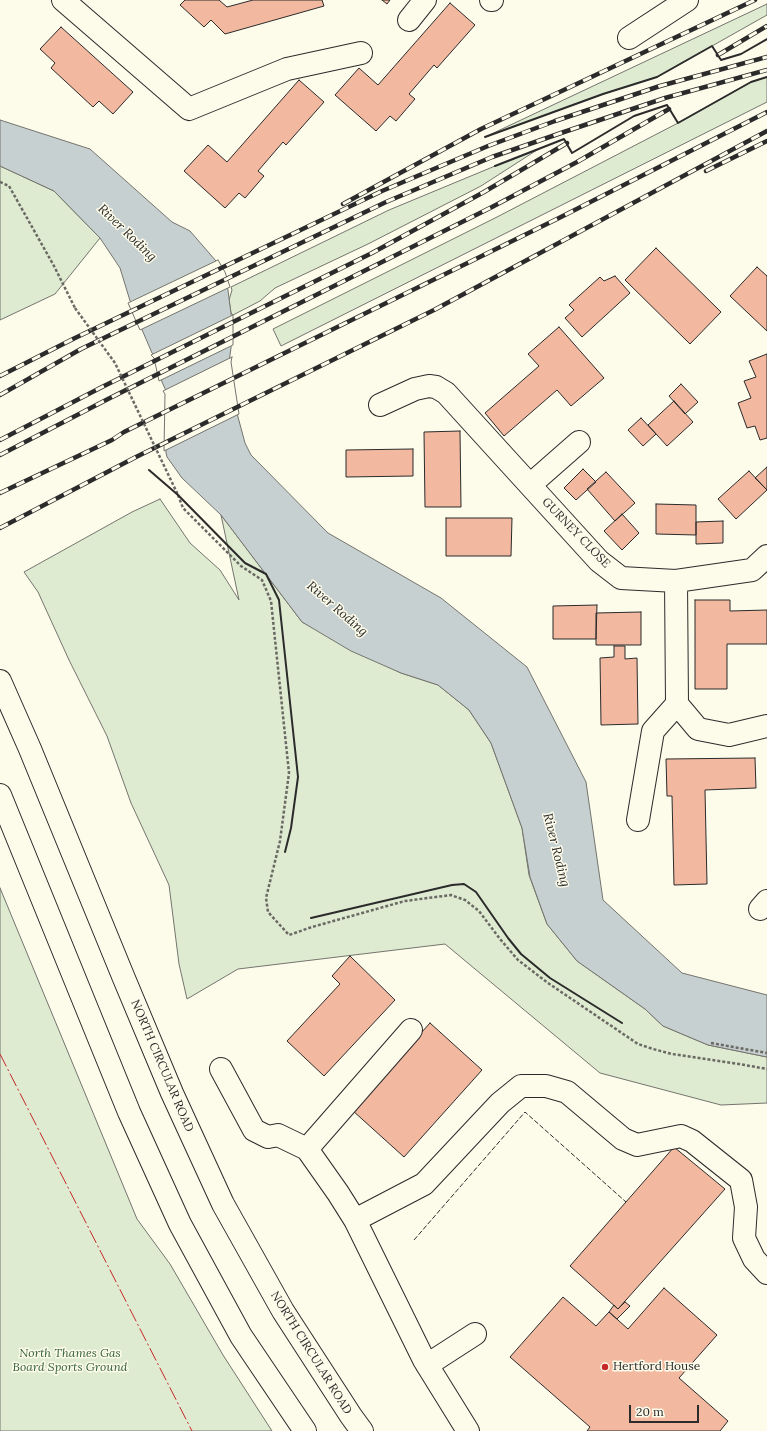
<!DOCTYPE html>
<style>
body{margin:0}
#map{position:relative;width:767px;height:1431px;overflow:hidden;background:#fdfbea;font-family:Lora,serif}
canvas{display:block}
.scale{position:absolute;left:629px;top:1405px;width:70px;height:18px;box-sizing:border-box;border:2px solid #2b2b2b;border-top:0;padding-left:5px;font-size:12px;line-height:14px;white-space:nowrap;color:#2b2b2b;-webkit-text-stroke:3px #fdfbea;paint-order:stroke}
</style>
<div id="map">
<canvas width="767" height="1431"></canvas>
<div class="scale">20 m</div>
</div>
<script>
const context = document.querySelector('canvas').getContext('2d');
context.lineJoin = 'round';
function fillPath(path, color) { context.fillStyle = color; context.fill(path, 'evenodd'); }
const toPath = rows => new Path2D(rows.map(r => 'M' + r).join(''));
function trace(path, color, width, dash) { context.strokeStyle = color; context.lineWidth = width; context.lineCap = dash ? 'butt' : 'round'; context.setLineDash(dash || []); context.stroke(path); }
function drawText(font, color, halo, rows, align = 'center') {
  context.font = font + ' Lora,serif'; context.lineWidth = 3; context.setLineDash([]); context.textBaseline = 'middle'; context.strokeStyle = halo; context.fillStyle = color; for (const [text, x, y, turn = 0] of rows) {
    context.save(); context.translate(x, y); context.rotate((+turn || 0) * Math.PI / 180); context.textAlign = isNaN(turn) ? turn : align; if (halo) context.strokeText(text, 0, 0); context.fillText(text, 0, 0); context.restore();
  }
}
const green = toPath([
 [767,4,767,15,657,77,603,94,485,137,767,4],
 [767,77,767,102,281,346,273,329,497,217,678,123,751,82,767,77],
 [537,150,481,186,368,244,275,288,260,301,233,315,231,313,229,300,232,290,231,287,389,210,495,166,537,150],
 [0,166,54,191,100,238,55,294,0,320,0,166],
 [160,499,190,543,220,570,239,600,221,515,302,622,401,673,438,685,469,710,491,743,506,784,522,828,529,875,547,924,577,961,645,1009,663,1026,708,1045,767,1057,767,1103,721,1105,600,1073,445,944,238,969,187,999,179,964,169,885,131,803,107,736,69,660,38,592,24,572,132,512,160,499],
 [0,888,137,1219,170,1264,223,1355,272,1431,0,1431,0,888]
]);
fillPath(green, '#deebd1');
trace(green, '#74746e', 1);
const water = toPath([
 [0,120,90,149,172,222,190,231,216,261,223,272,227,283,232,321,231,348,229,362,238,417,245,443,251,455,328,533,441,598,527,667,586,782,603,900,682,973,767,995,767,1057,708,1045,663,1026,645,1009,577,961,547,924,530,877,522,828,491,743,469,710,438,685,401,673,351,651,302,622,221,515,182,478,167,457,166,453,167,393,162,382,156,356,152,353,131,304,120,268,100,238,54,191,0,166,0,120]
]);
fillPath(water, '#c7d0d0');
trace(water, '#74746e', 1);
const pier = toPath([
 [218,260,225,272,230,287,140,330,128,303,218,260],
 [233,315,233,345,159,381,154,358,151,355,233,315],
 [232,357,231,362,239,414,164,451,165,394,163,391,232,357]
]);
fillPath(pier, '#fdfbea');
trace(pier, '#74746e', 1);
const building = toPath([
 [185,0,219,0,227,7,253,0,322,0,324,6,225,34,211,20,204,27,180,5,185,0],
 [382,0,390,0,387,4,382,0],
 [450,3,475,25,437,68,434,65,409,94,415,99,396,121,390,116,376,131,335,95,359,68,378,85,450,3],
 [61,27,133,92,113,114,99,101,93,107,51,68,55,63,40,49,61,27],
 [299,80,324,102,286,145,283,142,258,171,264,176,245,198,239,193,225,208,184,171,208,145,227,162,299,80],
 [656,248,721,312,690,344,625,280,656,248],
 [757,267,767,276,767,331,730,296,757,267],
 [615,276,630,293,582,337,565,318,574,310,569,305,600,277,604,281,615,276],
 [559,327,604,378,571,406,557,390,504,436,485,413,539,366,528,354,559,327],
 [767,354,767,438,760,440,755,426,747,428,738,403,751,398,744,381,756,377,749,361,767,354],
 [681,384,698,402,685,414,669,396,681,384],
 [674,401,693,422,667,446,648,425,674,401],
 [641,418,656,434,643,446,628,430,641,418],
 [460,431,461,507,425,507,424,432,460,431],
 [413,449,413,476,346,477,346,450,413,449],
 [767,467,767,490,755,478,767,467],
 [583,469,596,482,576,500,564,488,583,469],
 [749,471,767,490,736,519,718,499,749,471],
 [606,472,635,503,615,521,587,489,606,472],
 [656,504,696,505,696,535,656,534,656,504],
 [622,514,639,533,622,550,604,531,622,514],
 [446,518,512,518,511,556,446,556,446,518],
 [723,521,723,543,696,544,696,522,723,521],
 [695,600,730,600,730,611,767,610,767,644,727,644,727,689,695,689,695,600],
 [597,605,596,639,553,639,553,606,597,605],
 [641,612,641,645,596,645,596,613,641,612],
 [614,646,625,646,625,659,637,658,638,724,601,725,600,658,614,657,614,646],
 [755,758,756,788,705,790,707,884,674,885,672,796,667,796,666,759,755,758],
 [350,956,395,1000,324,1076,287,1041,340,984,332,976,350,956],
 [430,1023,482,1070,404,1157,352,1110,430,1023],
 [674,1147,725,1189,618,1309,570,1266,674,1147],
 [664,1288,717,1335,679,1378,728,1421,720,1431,587,1431,590,1427,510,1357,563,1297,596,1326,609,1312,628,1329,664,1288],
 [625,1302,630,1306,617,1319,609,1312,614,1305,618,1309,625,1302]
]);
fillPath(building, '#f2b8a0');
trace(building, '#2b2b2b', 1);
const minor = toPath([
 [63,0,189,109,287,69,361,53],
 [491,0,492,0],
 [409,20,425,0],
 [629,38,687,0],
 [380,405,415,389,429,386,436,387,446,393,599,561,621,578,676,581,752,570,767,556],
 [530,485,579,442],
 [676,581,677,704,698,729,729,735,767,726],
 [638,820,653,731,677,704],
 [760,909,767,901],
 [221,1069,254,1130,268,1137,278,1135,307,1149,338,1193,355,1220],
 [307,1149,411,1030],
 [427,1365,475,1334],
 [468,1431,424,1360,355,1220,424,1184,500,1103,521,1086,546,1086,567,1092,623,1139,637,1145,681,1136,692,1141,741,1180,746,1207,744,1238,754,1259,767,1273]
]);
const highway = toPath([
 [0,681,30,749,123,976,172,1093,223,1204,283,1311,351,1416,362,1431],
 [0,795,129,1112,180,1224,241,1336,305,1431]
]);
trace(minor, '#2b2b2b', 24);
trace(highway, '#2b2b2b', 24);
trace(toPath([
 [0,182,9,186,54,266,75,308],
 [178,495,183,508,241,566,262,580,271,601,289,773,280,841,266,898,268,912,289,935,312,927,405,901,451,895,465,900,479,911,500,939,518,960,548,983,638,1044,653,1049,672,1054,739,1064,767,1069],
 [711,1043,767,1053]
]), '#6a6964', 2.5, [3, 2]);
trace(minor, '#fdfbea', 22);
trace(highway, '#fdfbea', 22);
const rail = toPath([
 [718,55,767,26],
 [706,171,767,141],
 [343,204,481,129,755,0],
 [0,376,75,338,382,191,488,146,555,121,660,86,767,57],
 [0,395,81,349,386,202,492,157,561,133,665,98,767,70],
 [0,440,102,387,372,253,484,192,567,143],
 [0,455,108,399,492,207,577,162,669,109],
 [0,493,112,440,124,432,559,218,767,112],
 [0,528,136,457,434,310,767,131]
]);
trace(rail, '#2b2b2b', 4.5);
trace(rail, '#fdfbea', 3, [9]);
trace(toPath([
 [75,308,115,363,178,495]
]), '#6a6964', 2.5, [3, 2]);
trace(toPath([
 [414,1240,525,1112,626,1202]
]), '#2b2b2b', 1, [5, 2]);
trace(toPath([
 [485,137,603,94,657,77,712,46,721,60,741,54,767,39],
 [495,166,564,139,572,153,634,116,667,105,678,123,751,82,767,77],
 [149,470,178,495,245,563,266,574,279,600,298,777,291,828,285,852],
 [311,918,452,885,464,884,476,892,508,938,521,954,550,978,622,1023]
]), '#2b2b2b', 2);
trace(toPath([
 [0,1054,192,1431]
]), '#c62828', 1, [14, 3, 2, 3]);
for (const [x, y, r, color] of [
 [605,1367,4,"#c62828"]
]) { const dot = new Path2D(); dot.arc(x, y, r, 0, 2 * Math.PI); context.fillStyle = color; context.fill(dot); trace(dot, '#fdfbea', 1.5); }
drawText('12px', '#2b2b2b', '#fdfbea', [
 ["GURNEY CLOSE",576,533,46],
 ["NORTH CIRCULAR ROAD",162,1066,67],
 ["NORTH CIRCULAR ROAD",311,1353,58]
]);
drawText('italic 12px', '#34623c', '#fdfbea', [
 ["North Thames Gas",70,1354],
 ["Board Sports Ground",70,1368]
]);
drawText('12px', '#2b2b2b', '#fdfbea', [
 ["Hertford House",613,1367]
], 'left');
drawText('italic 13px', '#2b2b2b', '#fdfbea', [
 ["River Roding",127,233,44],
 ["River Roding",337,609,41],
 ["River Roding",556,850,76]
]);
</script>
